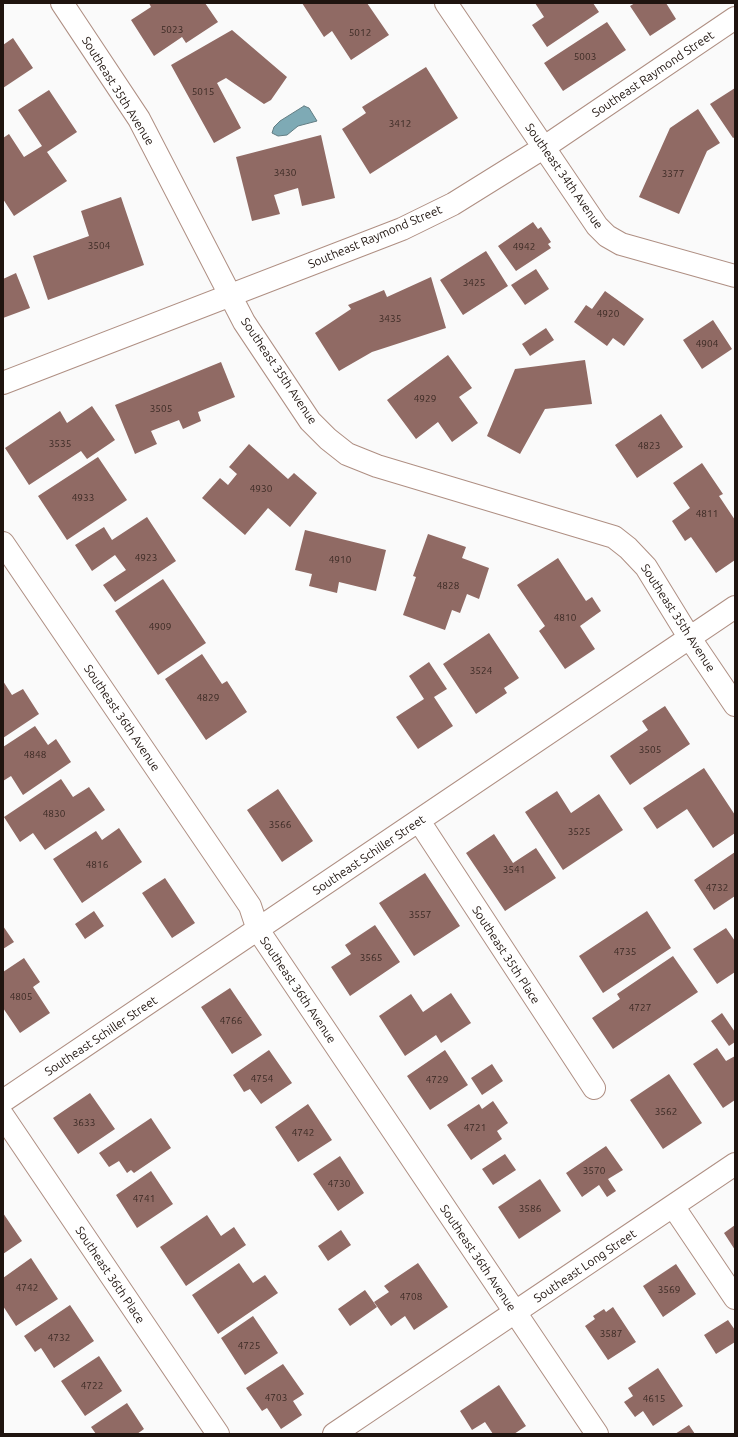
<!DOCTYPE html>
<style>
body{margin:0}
#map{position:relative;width:738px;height:1437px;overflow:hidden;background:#fafafa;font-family:Ubuntu,sans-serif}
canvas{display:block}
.frame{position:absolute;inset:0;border:4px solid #1f140f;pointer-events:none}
</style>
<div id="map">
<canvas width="738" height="1437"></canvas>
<div class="frame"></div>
</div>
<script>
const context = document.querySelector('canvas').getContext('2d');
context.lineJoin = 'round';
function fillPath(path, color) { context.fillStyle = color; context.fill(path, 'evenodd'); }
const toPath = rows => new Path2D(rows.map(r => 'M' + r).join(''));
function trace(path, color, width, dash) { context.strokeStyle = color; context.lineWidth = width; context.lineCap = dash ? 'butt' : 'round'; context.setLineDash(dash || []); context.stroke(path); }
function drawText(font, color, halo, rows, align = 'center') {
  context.font = font + ' Ubuntu,sans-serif'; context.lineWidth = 3.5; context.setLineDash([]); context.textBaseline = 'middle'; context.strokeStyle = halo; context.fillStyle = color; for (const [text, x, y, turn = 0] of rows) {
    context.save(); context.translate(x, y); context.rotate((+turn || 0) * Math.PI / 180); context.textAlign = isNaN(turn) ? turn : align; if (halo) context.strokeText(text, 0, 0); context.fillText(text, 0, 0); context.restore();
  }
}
const water = toPath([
 [304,106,309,108,317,121,298,126,287,135,278,136,272,133,274,127,280,121,304,106]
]);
fillPath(water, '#7eaab5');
trace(water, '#627d83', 1);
fillPath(toPath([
 [149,3,205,3,218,22,186,43,182,37,154,56,131,20,151,7],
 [302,3,367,3,389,35,351,60,332,31,324,37],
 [535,3,593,3,599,12,547,47,532,25,544,17],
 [635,3,666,3,676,19,650,36,630,6],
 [607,22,626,50,563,91,544,63],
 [232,30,287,77,271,100,264,104,226,78,217,83,241,128,214,143,171,65],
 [13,38,33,68,3,88,3,45],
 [426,67,458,118,370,174,342,129,366,113,362,107],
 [735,88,735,137,733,138,710,104],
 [49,90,77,132,47,152,67,181,14,216,3,199,3,138,9,134,24,157,42,146,18,110],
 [698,109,720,143,707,151,679,214,639,197,670,128],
 [321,135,335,198,302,206,298,188,274,195,280,214,252,221,236,157],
 [121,197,144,265,48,300,33,256,89,236,81,211],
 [533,222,538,229,541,227,551,242,548,244,551,248,516,271,498,246],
 [486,251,508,286,463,315,440,280],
 [536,269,549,289,525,305,511,285],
 [16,273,30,308,3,318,3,279],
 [431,277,446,328,372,352,339,371,315,333,351,309,348,305,384,290,387,297],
 [605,291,644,319,624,346,613,338,607,346,574,322,586,305,592,309],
 [713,320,732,349,702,369,683,340],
 [546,328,554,340,530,356,522,344],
 [448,355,472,388,459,397,478,423,452,442,438,422,416,439,387,400],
 [585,360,592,404,545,409,520,454,487,436,515,369],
 [221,362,235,397,198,412,201,421,183,429,179,420,151,431,157,444,135,454,115,405],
 [92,406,115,440,87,459,81,451,29,485,5,448,60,411,67,423],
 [661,414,683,447,637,478,615,445],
 [249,444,288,479,294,473,317,493,290,527,268,508,245,535,202,498,220,478,228,485,237,474,229,467],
 [98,457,127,500,67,540,38,496],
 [702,463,723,494,719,496,735,520,735,560,716,573,691,537,685,541,672,521,690,508,673,483],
 [147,517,176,561,115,602,103,585,126,570,115,555,92,571,75,545,104,527,112,540],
 [305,530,386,550,376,591,339,582,337,593,309,586,312,574,295,570],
 [428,534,466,547,462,558,489,568,479,599,467,594,460,613,452,610,445,630,403,615,416,577,413,576],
 [558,558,586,601,592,597,601,611,580,626,595,649,565,669,539,631,545,626,517,585],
 [163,579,206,643,158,675,115,611],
 [489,633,519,678,504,688,507,693,476,714,443,664],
 [202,654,222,684,227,681,247,712,206,740,165,679],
 [429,662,447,689,434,697,453,726,418,749,396,717,424,699,409,676],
 [3,681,12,695,23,689,39,714,3,738],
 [665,706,690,744,630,785,610,756,648,730,642,721],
 [35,726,48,745,56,739,71,762,23,795,11,776,3,781,3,747],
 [704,768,735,815,735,833,713,848,687,809,657,829,643,808],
 [61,779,73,797,89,787,105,810,45,850,33,833,20,842,4,817],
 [278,789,313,841,282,862,247,810],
 [557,791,571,813,599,794,623,830,563,870,525,812],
 [119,828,142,862,82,903,53,859,96,831,102,840],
 [494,834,513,863,536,848,556,878,505,911,466,853],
 [735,852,735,896,714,910,694,880],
 [425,873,460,926,414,956,379,903],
 [165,878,195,923,172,938,142,893],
 [94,911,104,926,85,939,75,924],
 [647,911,671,948,603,993,579,956],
 [375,925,400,962,350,996,331,967,351,954,345,945],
 [3,926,14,942,3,949],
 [726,928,735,941,735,972,717,984,693,949],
 [673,956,698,992,613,1049,592,1018,620,999,617,994],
 [24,958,40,982,33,987,50,1013,20,1033,3,1008,3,972],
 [230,988,262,1035,232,1054,201,1007],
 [451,993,471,1023,441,1043,436,1035,405,1056,379,1016,411,994,423,1012],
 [722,1013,735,1032,735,1042,729,1046,711,1021],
 [717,1048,726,1061,735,1056,735,1100,723,1108,693,1064],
 [269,1050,292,1083,261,1104,250,1089,244,1092,233,1075],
 [445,1050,468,1085,430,1110,407,1076],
 [492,1064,503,1081,482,1095,471,1078],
 [669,1074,702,1123,663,1149,630,1100],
 [90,1093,115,1129,78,1154,53,1118],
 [493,1101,508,1123,497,1131,502,1139,471,1160,447,1125,479,1104,482,1109],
 [308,1104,332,1140,298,1162,275,1127],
 [151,1118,171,1148,134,1173,131,1170,127,1173,119,1161,109,1167,99,1153],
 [606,1146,623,1170,608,1179,616,1191,607,1197,599,1185,582,1197,566,1173],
 [505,1154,516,1170,493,1185,482,1169],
 [340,1156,364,1193,338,1211,313,1174],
 [151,1171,173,1204,137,1228,116,1195],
 [540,1179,561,1211,519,1239,498,1207],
 [3,1213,22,1241,3,1254],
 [207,1215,221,1236,234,1227,246,1245,186,1286,160,1247],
 [735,1225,735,1250,724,1233],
 [341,1230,351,1245,328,1261,318,1246],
 [31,1258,58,1299,16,1326,3,1306,3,1278],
 [239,1263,253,1283,265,1275,278,1293,218,1334,192,1295],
 [418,1263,448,1307,414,1330,405,1316,391,1326,374,1302,389,1292,384,1286],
 [676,1264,696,1294,663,1317,643,1286],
 [365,1290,377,1307,350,1326,338,1309],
 [70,1305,94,1341,54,1368,41,1348,35,1352,24,1336],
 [613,1307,636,1342,608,1360,585,1326,595,1319,593,1316,604,1309,606,1312],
 [253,1316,278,1353,245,1375,221,1338],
 [728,1320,735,1330,735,1342,716,1354,704,1335],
 [99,1356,122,1391,85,1416,61,1381],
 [283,1364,304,1394,293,1401,302,1415,281,1429,267,1408,262,1411,246,1388],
 [658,1368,683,1406,653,1426,643,1411,635,1417,624,1402,633,1396,628,1388],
 [499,1385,526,1426,514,1434,493,1434,485,1422,472,1430,460,1411],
 [127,1403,144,1429,137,1434,96,1434,91,1427],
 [689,1425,695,1434,675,1434]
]), '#906a64');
const street = toPath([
 [62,3,139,119,244,322,310,421,328,439,347,454,377,466,614,537,628,548,646,567,689,637,735,705],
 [446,3,597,226,607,236,621,244,735,276],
 [3,383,402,229,453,204,543,148,735,18],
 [3,543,250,906,258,930,597,1434],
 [419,821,594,1088],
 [3,1101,735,607],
 [3,1116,218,1434],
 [673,1206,735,1298],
 [334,1434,735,1164]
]);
trace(street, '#af8f83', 24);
trace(street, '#fff', 22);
drawText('10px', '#3b2a24', null, [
 ["5023",172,30],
 ["5012",360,33],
 ["5003",585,57],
 ["5015",203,92],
 ["3412",400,124],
 ["3430",285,173],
 ["3377",673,174],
 ["3504",99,246],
 ["4942",524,247],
 ["3425",474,283],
 ["4920",608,314],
 ["3435",390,319],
 ["4904",707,344],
 ["4929",425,399],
 ["3505",161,409],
 ["3535",60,444],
 ["4823",649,446],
 ["4930",261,489],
 ["4933",83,498],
 ["4811",707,514],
 ["4923",146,558],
 ["4910",340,560],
 ["4828",448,586],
 ["4810",565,618],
 ["4909",160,627],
 ["3524",481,671],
 ["4829",208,698],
 ["3505",650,750],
 ["4848",35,755],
 ["4830",54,814],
 ["3566",280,825],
 ["3525",579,832],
 ["4816",97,865],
 ["3541",514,870],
 ["4732",717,888],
 ["3557",420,915],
 ["4735",625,952],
 ["3565",371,958],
 ["4805",21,997],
 ["4727",640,1008],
 ["4766",231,1021],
 ["4754",262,1079],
 ["4729",437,1080],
 ["3562",666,1112],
 ["3633",84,1123],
 ["4721",475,1128],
 ["4742",303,1133],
 ["3570",594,1171],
 ["4730",339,1184],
 ["4741",144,1199],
 ["3586",530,1209],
 ["4742",27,1288],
 ["3569",669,1290],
 ["4708",411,1297],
 ["3587",611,1334],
 ["4732",59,1338],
 ["4725",249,1346],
 ["4722",92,1386],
 ["4703",276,1398],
 ["4615",654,1399]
]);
drawText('12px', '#1f140f', '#fff', [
 ["Southeast Raymond Street",653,74,-34],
 ["Southeast 35th Avenue",118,91,58],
 ["Southeast 34th Avenue",564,176,55],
 ["Southeast Raymond Street",375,237,-23],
 ["Southeast 35th Avenue",279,371,56],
 ["Southeast 35th Avenue",678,618,57],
 ["Southeast 36th Avenue",122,718,56],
 ["Southeast Schiller Street",369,855,-34],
 ["Southeast 35th Place",506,955,57],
 ["Southeast 36th Avenue",298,990,56],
 ["Southeast Schiller Street",101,1036,-34],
 ["Southeast 36th Avenue",478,1258,56],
 ["Southeast Long Street",585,1266,-34],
 ["Southeast 36th Place",110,1275,56]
]);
</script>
